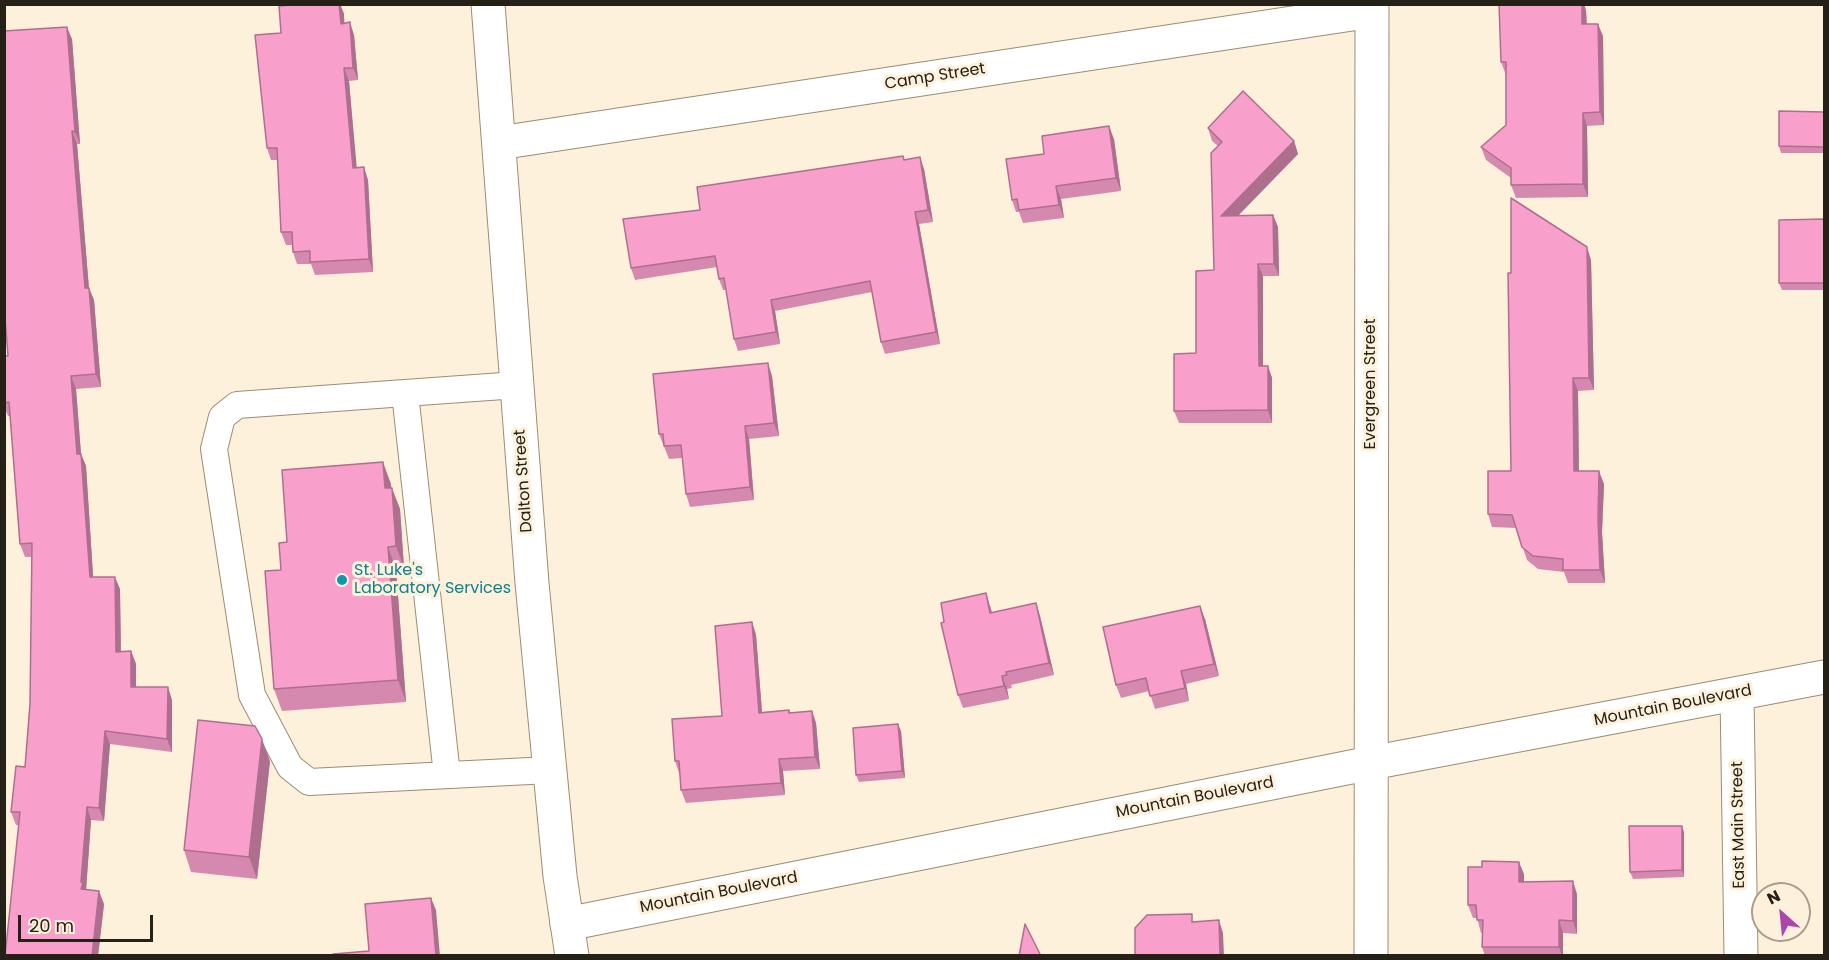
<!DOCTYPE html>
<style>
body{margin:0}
#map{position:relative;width:1829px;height:960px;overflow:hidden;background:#fef1dc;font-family:Poppins,sans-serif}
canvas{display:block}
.frame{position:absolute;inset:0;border:6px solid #262117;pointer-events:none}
.north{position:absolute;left:1751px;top:882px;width:60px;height:60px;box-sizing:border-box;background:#fef1dc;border:2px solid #a89e8d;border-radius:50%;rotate:333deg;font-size:16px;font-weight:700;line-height:24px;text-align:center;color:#262117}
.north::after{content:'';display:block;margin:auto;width:21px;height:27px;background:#ad46a9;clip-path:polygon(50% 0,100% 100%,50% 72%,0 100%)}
.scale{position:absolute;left:18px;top:915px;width:135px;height:27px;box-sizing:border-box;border:3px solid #262117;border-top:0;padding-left:8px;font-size:18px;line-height:21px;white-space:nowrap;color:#262117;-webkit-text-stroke:4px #fef1dc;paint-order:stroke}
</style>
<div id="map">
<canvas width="1829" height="960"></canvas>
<div class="frame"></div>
<div class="north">N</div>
<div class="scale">20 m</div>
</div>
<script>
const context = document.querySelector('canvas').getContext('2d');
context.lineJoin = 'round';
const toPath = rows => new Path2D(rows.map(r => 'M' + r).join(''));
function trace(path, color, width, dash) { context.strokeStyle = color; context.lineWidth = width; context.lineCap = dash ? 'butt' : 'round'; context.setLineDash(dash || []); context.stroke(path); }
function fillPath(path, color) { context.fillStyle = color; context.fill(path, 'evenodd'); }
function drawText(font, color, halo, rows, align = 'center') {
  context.font = font + ' Poppins,sans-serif'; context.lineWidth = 6; context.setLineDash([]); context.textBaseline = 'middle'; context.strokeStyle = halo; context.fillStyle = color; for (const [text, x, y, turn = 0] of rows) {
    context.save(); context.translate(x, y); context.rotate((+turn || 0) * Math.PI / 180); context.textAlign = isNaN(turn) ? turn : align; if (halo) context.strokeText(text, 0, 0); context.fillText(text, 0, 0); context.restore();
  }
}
const service = toPath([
 [517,385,237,405,222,417,214,449,252,695,290,767,309,782,550,770],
 [405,393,447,775]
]);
const minor = toPath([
 [499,143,1372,11],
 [1737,694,1741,956],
 [567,924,1371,763,1824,677],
 [1371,956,1372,4]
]);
const secondary = toPath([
 [488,4,532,583,560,876,572,956]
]);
trace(service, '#9b8c74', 28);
trace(minor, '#9b8c74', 35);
trace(secondary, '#9b8c74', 35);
trace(service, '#fff', 26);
trace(minor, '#fff', 33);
trace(secondary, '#fff', 33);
fillPath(toPath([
 [302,4,340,4,344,14,344,23,354,35,358,80,349,81,356,168,368,180,373,272,315,275,311,264,297,264,293,252,292,245,286,245,281,232,278,160,271,160,267,148,281,33],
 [1586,10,1587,24,1603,36,1604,125,1587,126,1588,197,1516,198,1511,185,1511,178,1486,160,1481,147,1506,125,1506,75,1501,62],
 [72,39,80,144,77,144,89,288,94,300,101,387,76,389,81,454,86,466,93,577,120,589,121,651,131,651,136,664,136,687,172,700,172,752,110,744,104,821,91,820,86,890,104,904,98,956,19,825,16,825,11,812,25,767,30,704,32,557,25,557,20,544,10,416,8,416,4,406,4,356,8,356],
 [1824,112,1824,153,1781,153,1779,146],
 [1208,128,1294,141,1298,154,1238,216,1273,215,1278,227,1279,276,1263,276,1263,366,1268,366,1272,378,1272,423,1179,423,1174,411,1196,353,1214,270,1218,146,1212,141],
 [1114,139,1121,191,1061,199,1064,218,1023,223,1019,212,1016,212,1012,200,1044,154],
 [905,160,924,169,933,222,919,224,940,344,885,354,881,342,872,292,775,311,780,344,738,351,734,339,726,290,723,290,719,279,717,267,635,280,631,268,700,210],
 [1824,219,1824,290,1782,290,1779,283],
 [1591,260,1594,390,1578,391,1579,471,1604,484,1602,532,1605,583,1568,583,1564,572,1538,569,1527,560,1516,528,1492,527,1488,514,1511,471,1511,273],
 [772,376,779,436,749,439,754,500,690,507,686,494,682,458,669,459,659,434],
 [391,484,391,488,400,509,404,568,396,569,406,702,282,711,274,689,281,570,287,542],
 [990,606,992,612,1040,616,1054,675,1011,685,1012,688,1007,689,1009,699,963,708,958,695],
 [1205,619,1219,676,1186,684,1189,701,1155,709,1149,691,1121,698,1116,685],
 [752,622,756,635,762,712,789,710,790,713,812,711,816,723,820,769,783,771,785,795,686,803,681,790,680,773,679,773,675,761,722,716],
 [901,731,905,778,859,782,856,775],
 [270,761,257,879,191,872,184,850],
 [1684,832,1684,877,1633,879,1630,872],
 [1524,874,1524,882,1577,894,1577,934,1563,933,1563,956,1485,956,1482,947,1483,933,1481,933,1477,918,1473,918,1468,905]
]), '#d689af');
fillPath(toPath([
 [339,4,340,4,344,14,345,36,341,24],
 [1582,4,1584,4,1586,10,1587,37,1582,24],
 [350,22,354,35,358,80,353,68],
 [1598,24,1603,36,1604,125,1600,112],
 [67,27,72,39,80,144,75,132],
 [344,68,349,81,358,181,353,168],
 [1583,113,1587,126,1588,197,1583,184],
 [1109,126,1114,139,1121,191,1116,178],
 [72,131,77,144,90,301,85,288],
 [1294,141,1298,154,1225,229,1221,216],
 [920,157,924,169,933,222,928,210],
 [364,167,368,180,373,272,369,259],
 [1056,186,1061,199,1064,218,1059,205],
 [915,212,919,224,940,344,936,332],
 [1273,215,1278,227,1279,276,1274,264],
 [1587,247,1591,260,1594,390,1589,378],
 [1258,264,1263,276,1263,379,1259,366],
 [89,288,94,300,101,387,96,374],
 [771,300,775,311,780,344,776,332],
 [768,363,772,376,779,436,774,423],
 [1268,366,1272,378,1272,423,1268,410],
 [71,376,76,389,82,467,77,454],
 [1573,378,1578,391,1579,484,1574,471],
 [745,426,749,439,754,500,750,487],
 [81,454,86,466,94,590,90,577],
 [383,462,391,484,393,510,385,488],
 [1599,471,1604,484,1602,532,1605,583,1600,570,1598,519],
 [392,488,400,509,404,568,396,546],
 [388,547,396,569,406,702,398,680],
 [115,577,120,589,121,664,116,652],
 [986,593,990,606,995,626,990,613],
 [1036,603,1040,616,1054,675,1049,663],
 [1200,606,1205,619,1219,676,1214,664],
 [752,622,756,635,763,725,759,713],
 [131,651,136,664,136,699,131,687],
 [1181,671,1186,684,1189,701,1185,688],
 [1002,676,1007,689,1009,699,1004,686],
 [168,687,172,700,172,752,167,739],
 [812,711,816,723,820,769,815,757],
 [898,724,901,731,905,778,902,771],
 [105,731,110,744,104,821,99,808],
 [262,739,270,761,257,879,249,857],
 [779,759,783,771,785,795,781,783],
 [87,807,91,820,86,891,81,889,81,882],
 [1682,826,1684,832,1684,877,1682,870],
 [1519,862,1524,874,1524,895,1519,882],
 [1573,881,1577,894,1577,934,1573,921],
 [99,891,104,904,98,956,92,956],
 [431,898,436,910,440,956,436,956],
 [1219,920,1223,933,1224,956,1220,956],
 [1559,920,1563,933,1563,956,1562,956,1559,947]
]), '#ae6f8e');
const building = toPath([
 [302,4,339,4,341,24,350,22,353,68,344,68,353,168,364,167,369,259,310,262,310,251,293,252,292,232,281,232,277,148,267,148,255,35,281,33,279,6,302,4],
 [1499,4,1582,4,1582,24,1598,24,1600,112,1583,113,1583,184,1511,185,1511,168,1481,147,1506,125,1506,62,1501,62,1499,4],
 [67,27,75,132,72,131,85,288,89,288,96,374,71,376,77,454,81,454,90,577,115,577,116,652,131,651,131,687,168,687,167,739,105,731,99,808,87,807,81,882,83,883,81,889,99,891,92,956,5,956,20,812,11,812,16,766,25,767,30,704,32,543,20,544,9,402,4,403,4,356,8,356,4,306,4,31,67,27],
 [1243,91,1294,141,1221,216,1273,215,1274,264,1258,264,1259,366,1268,366,1268,410,1174,411,1174,354,1196,353,1196,271,1214,270,1211,153,1222,142,1208,128,1243,91],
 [1779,111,1824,112,1824,147,1779,146,1779,111],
 [1109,126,1116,178,1056,186,1059,205,1019,210,1017,199,1012,200,1006,159,1044,154,1042,136,1109,126],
 [903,156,904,160,920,157,928,210,915,212,936,332,881,342,870,281,771,300,776,332,734,339,724,278,719,279,715,256,631,268,623,219,700,210,697,187,903,156],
 [1511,198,1587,247,1589,378,1573,378,1574,471,1599,471,1598,519,1600,570,1563,570,1563,559,1533,556,1522,547,1512,515,1488,514,1488,471,1511,471,1508,273,1511,273,1511,198],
 [1824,219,1824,283,1779,283,1779,220,1824,219],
 [768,363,774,423,745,426,750,487,686,494,681,445,664,446,663,434,659,434,653,374,768,363],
 [383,462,385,488,392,488,396,546,388,547,398,680,274,689,265,571,281,570,279,543,287,542,282,470,383,462],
 [986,593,990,613,1036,603,1049,663,1006,672,1007,675,1002,676,1004,686,958,695,941,623,944,622,941,603,986,593],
 [1200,606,1214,664,1181,671,1185,688,1150,696,1146,678,1116,685,1103,627,1200,606],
 [752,622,759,713,789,710,789,713,812,711,815,757,779,759,781,783,681,790,679,761,675,761,672,719,722,716,715,626,752,622],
 [198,720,255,726,262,739,249,857,184,850,198,720],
 [898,724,902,771,856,775,853,728,898,724],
 [1629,826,1682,826,1682,870,1630,872,1629,826],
 [1482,861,1519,862,1519,882,1573,881,1573,921,1559,920,1559,947,1482,947,1483,920,1477,920,1476,905,1468,905,1468,867,1482,867,1482,861],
 [431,898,436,956,333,956,333,954,369,951,365,904,431,898],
 [1192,914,1192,922,1219,920,1220,956,1135,956,1135,928,1147,915,1192,914],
 [1025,924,1041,956,1019,956,1025,924]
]);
fillPath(building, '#f99fcb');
trace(building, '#ae6f8e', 1.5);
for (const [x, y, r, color] of [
 [342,580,6,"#0f9aa8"]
]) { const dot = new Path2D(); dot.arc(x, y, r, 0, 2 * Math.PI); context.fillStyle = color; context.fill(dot); trace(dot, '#fef1dc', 2); }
drawText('16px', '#262117', '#fef1dc', [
 ["Camp Street",935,77,-9],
 ["Evergreen Street",1371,384,-90],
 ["Dalton Street",524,481,-94],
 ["Mountain Boulevard",1673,706,-11],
 ["Mountain Boulevard",1195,798,-11],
 ["East Main Street",1739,825,-91],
 ["Mountain Boulevard",719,893,-11]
]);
drawText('16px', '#0d838f', '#fef1dc', [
 ["St. Luke's",354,571],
 ["Laboratory Services",354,589]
], 'left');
</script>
